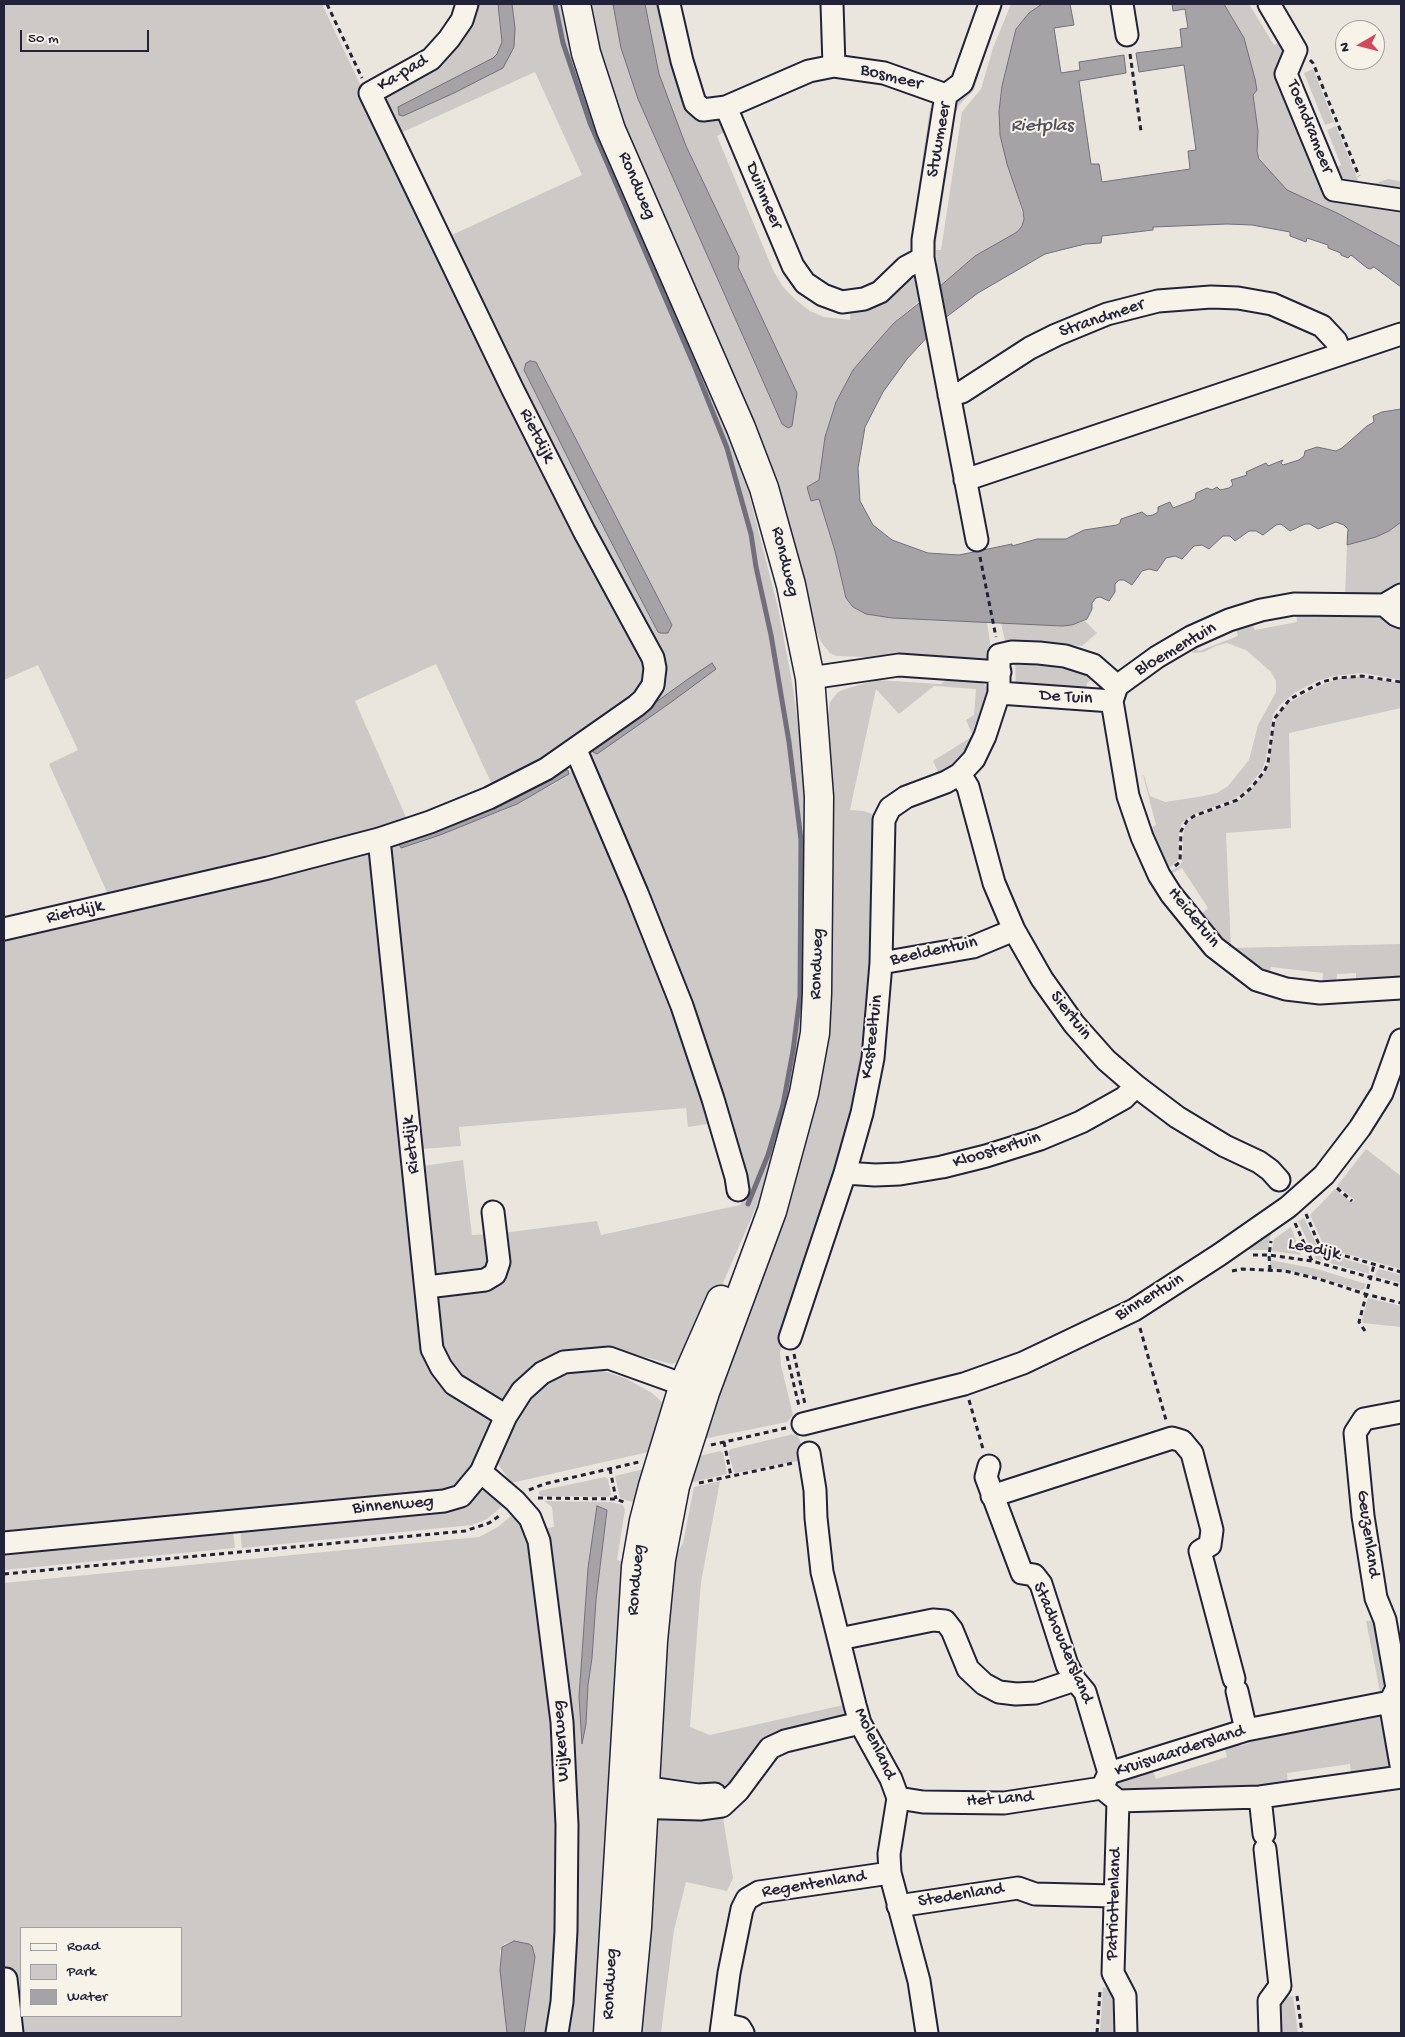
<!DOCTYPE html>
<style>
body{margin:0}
#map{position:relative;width:1405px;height:2037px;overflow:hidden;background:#eae6de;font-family:"Gochi Hand",sans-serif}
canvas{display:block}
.frame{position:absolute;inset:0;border:5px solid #22223b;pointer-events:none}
.legend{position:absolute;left:20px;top:1927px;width:162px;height:90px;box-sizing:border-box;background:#f7f3e8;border:1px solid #a29fa3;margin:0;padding:6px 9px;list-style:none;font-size:15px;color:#22223b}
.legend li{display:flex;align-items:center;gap:10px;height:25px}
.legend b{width:25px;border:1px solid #a29fa3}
.north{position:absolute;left:1335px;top:20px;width:50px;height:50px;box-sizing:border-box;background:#f7f3e8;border:1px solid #a29fa3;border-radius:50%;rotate:262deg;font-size:14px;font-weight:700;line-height:20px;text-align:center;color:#22223b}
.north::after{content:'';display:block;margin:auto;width:18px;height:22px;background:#d1495b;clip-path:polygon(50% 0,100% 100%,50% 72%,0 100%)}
.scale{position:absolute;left:20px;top:30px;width:129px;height:22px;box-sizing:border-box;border:2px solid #22223b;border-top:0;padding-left:6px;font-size:15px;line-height:18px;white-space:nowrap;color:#22223b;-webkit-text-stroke:4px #f7f3e8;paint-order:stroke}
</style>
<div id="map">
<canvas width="1405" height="2037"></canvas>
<div class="frame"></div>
<ul class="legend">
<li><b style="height:6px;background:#f7f3e8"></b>Road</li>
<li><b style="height:14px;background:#cdc9c6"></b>Park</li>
<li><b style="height:14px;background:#a6a3a6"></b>Water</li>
</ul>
<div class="north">N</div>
<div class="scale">50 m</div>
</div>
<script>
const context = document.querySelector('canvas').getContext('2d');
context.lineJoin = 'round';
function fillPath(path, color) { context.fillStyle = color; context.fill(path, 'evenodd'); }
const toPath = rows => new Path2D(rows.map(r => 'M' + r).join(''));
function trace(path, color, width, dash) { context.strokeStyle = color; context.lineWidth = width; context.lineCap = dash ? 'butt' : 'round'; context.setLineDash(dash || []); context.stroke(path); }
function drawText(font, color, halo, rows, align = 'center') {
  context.font = font + ' "Gochi Hand",sans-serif'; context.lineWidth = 4; context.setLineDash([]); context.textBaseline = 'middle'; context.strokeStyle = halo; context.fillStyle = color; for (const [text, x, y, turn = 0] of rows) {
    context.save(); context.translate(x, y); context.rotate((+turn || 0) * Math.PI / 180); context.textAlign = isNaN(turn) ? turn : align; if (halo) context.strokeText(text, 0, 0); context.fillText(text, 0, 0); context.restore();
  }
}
fillPath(toPath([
 [4,4,322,4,397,162,646,654,642,694,495,791,436,664,355,701,409,824,111,901,49,764,78,750,38,665,4,680],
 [472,4,498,4,502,42,497,54,493,58,398,107,398,113,403,116,491,75,515,28,512,4,565,4,738,450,778,608,792,682,805,773,811,828,802,1059,764,1189,702,1331,680,1362,671,1364,616,1349,571,1350,550,1357,509,1397,495,1400,484,1397,445,1362,431,1297,483,1285,502,1233,597,1221,601,1235,740,1205,747,1193,586,751,657,690,443,239,582,175,535,72,394,136,383,99,387,91],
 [532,361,536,362,672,625,658,632,524,370,525,365],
 [688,679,690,686,670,703,597,753],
 [584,4,613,4,621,48,638,99,782,424,792,426,797,393,738,267,739,257,686,146,659,74,645,4,664,4,684,85,696,118,701,122,716,117,723,119,730,129,717,136,773,270,783,287,796,300,810,311,824,317,850,320,851,303,911,273,916,275,923,298,894,323,853,370,836,402,825,437,819,480,807,487,819,499,835,551,846,598,892,618,987,622,991,649,990,654,983,661,836,656,830,653,821,642,814,625,796,546,782,499,769,465,613,110],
 [996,4,1004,4,986,51,974,90,959,105,956,112,948,112],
 [1011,4,1042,4,1029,13,1016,29,1002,86,999,111,1000,135,1024,219,1022,226,1017,232,975,256,938,288,936,250,941,250,962,112,981,89,993,48],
 [1224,4,1249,4,1274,45,1285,39,1322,187,1401,206,1401,247,1339,214,1286,190,1263,165,1257,151,1258,131,1253,95,1255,91,1232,16],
 [1313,69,1334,122,1325,125,1304,73],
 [930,108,936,109,917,240,911,239],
 [947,117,955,118,936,243,930,242],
 [1336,126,1358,180,1356,184,1343,183,1332,170,1341,165,1327,130],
 [1388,179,1401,181,1401,194,1371,188,1373,184],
 [1401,522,1401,591,1385,597,1345,597,1347,545,1376,537,1389,531],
 [1296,610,1360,610,1401,621,1401,680,1363,673,1334,676,1317,681,1294,693,1281,704,1273,714,1266,759,1262,770,1244,792,1232,800,1192,815,1182,823,1179,831,1179,859,1172,866,1166,869,1147,830,1156,825,1143,775,1144,775,1150,796,1165,802,1204,796,1217,793,1228,786,1249,760,1258,725,1276,692,1276,681,1271,672,1246,650,1227,643,1216,646,1204,652,1194,653,1186,646,1193,642,1199,651,1238,636,1235,624,1250,619,1255,630,1297,622],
 [1085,621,1097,633,1082,646,1005,641,1001,623,1062,626,1072,625],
 [1015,659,1058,660,1096,676,1087,683,1085,694,1016,689],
 [1361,677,1401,683,1401,708,1289,733,1291,828,1226,833,1231,948,1400,944,1401,974,1394,981,1356,984,1356,973,1337,974,1336,985,1322,984,1323,973,1271,967,1268,978,1251,970,1198,917,1208,908,1182,868,1170,874,1169,872,1180,866,1182,861,1183,835,1185,826,1191,819,1242,799,1263,776,1269,763,1274,724,1279,713,1289,703,1306,693,1324,684,1341,678],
 [949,678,980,680,989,690,986,723,951,775,947,769,938,772,933,761,973,736,966,720,974,715,976,689,934,686,899,714,876,689,850,810,864,811,872,814,878,820,869,1052,847,1160,780,1352,781,1365,793,1415,787,1422,693,1441,784,1186,829,834,831,770,828,715,830,702,838,692,845,689,876,680,941,684],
 [573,769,632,900,714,1123,688,1127,686,1108,459,1127,461,1146,421,1149,389,845,398,843,401,848,502,811,556,783,569,774],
 [371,854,425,1342,488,1412,493,1425,470,1472,451,1490,4,1537,4,941,248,885],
 [1366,1149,1401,1176,1401,1269,1325,1248,1310,1215,1335,1189,1351,1202,1355,1200,1337,1186],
 [463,1160,472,1235,488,1234,492,1264,486,1272,435,1279,423,1166],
 [1304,1218,1320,1252,1369,1266,1369,1274,1316,1259,1298,1221],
 [1291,1227,1301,1255,1272,1251,1274,1239],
 [1268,1229,1272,1234,1270,1237,1268,1250,1239,1250],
 [1270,1260,1317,1269,1366,1284,1364,1289,1361,1290,1305,1274,1270,1268],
 [1379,1269,1401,1275,1401,1283,1375,1276,1377,1271],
 [1368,1298,1401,1306,1401,1327,1363,1323,1362,1320],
 [572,1370,600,1370,625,1378,652,1393,663,1403,666,1420,657,1450,511,1483,495,1460,517,1413,538,1387],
 [789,1434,797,1435,800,1440,804,1457,802,1460,736,1473,734,1472,728,1452,731,1449,790,1435],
 [720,1451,723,1453,727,1474,693,1482,687,1481,691,1458],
 [648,1468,635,1503,620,1498,615,1476],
 [605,1477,608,1479,611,1494,609,1497,541,1496,539,1494,539,1491],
 [720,1481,701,1582,690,1727,710,1735,848,1704,847,1713,844,1718,720,1788,661,1780,657,1773,653,1733,674,1553,677,1554,683,1543,694,1487],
 [488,1489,507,1502,487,1519,472,1525,242,1548,240,1530,477,1493],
 [544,1501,610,1502,623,1505,625,1510,617,1560,624,1562,603,2033,562,2033,567,1983,542,1529,554,1527,552,1507],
 [597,1507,607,1510,596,1600,592,1658,588,1686,586,1724,582,1742,579,1697,588,1568],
 [518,1510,529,1526,547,1660,562,1843,551,2033,524,2033,535,1957,529,1944,514,1941,504,1944,500,1951,500,1970,507,2033,22,2033,14,1969,4,1970,4,1583,479,1537,498,1527],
 [21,1928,181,1928,181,2016,21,2016],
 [233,1530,235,1548,4,1570,4,1551],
 [1375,1620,1392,1682,1381,1697,1366,1621],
 [1381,1709,1398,1767,1351,1775,1350,1764,1287,1773,1288,1784,1285,1787,1115,1791,1115,1781,1152,1769,1156,1779,1227,1757,1224,1746,1238,1739,1241,1746,1249,1743,1246,1736],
 [722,1812,733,1878,727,1891,686,1882,674,1930,661,2033,634,2033,653,1824,662,1818],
 [1103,1987,1115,1991,1121,2033,1100,2033],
 [1293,1996,1298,2033,1274,2033,1276,1999]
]), '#cdc9c6');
const water = toPath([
 [498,4,512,4,515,28,514,47,503,68,454,93,403,116,399,115,398,107,493,58,497,54,502,42,498,4],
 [613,4,645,4,659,74,686,146,739,257,738,267,797,393,792,426,788,428,782,424,638,99,621,48,613,4],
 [1042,4,1070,4,1074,25,1054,28,1061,73,1080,70,1079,62,1124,55,1126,73,1079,81,1091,164,1099,164,1102,182,1190,169,1188,151,1196,150,1184,65,1139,72,1136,53,1182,47,1180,29,1188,28,1185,9,1173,11,1172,4,1224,4,1244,38,1255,79,1257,90,1253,95,1258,131,1257,151,1259,159,1287,190,1339,214,1401,247,1401,287,1374,267,1370,269,1367,268,1351,255,1348,258,1341,255,1341,253,1328,248,1328,245,1307,238,1306,242,1290,236,1290,232,1252,225,1227,224,1153,227,1153,230,1102,236,1101,243,1085,244,1045,254,978,293,945,318,907,359,883,392,865,427,858,468,860,501,873,525,892,540,928,553,959,555,1012,544,1012,546,1037,539,1066,539,1084,530,1117,525,1120,523,1121,519,1142,512,1147,516,1153,515,1158,512,1158,507,1170,502,1173,508,1191,501,1195,499,1196,493,1207,488,1212,490,1217,487,1220,490,1229,488,1233,485,1231,480,1244,476,1247,475,1246,472,1266,463,1268,466,1283,460,1281,463,1283,465,1299,460,1304,456,1305,451,1317,447,1336,451,1342,448,1367,426,1374,422,1373,416,1382,412,1401,409,1401,522,1389,531,1376,537,1347,545,1348,529,1344,525,1336,522,1318,529,1310,524,1305,524,1290,531,1281,524,1276,525,1263,535,1256,531,1249,531,1235,541,1230,536,1223,536,1209,549,1202,545,1194,546,1182,559,1175,556,1166,558,1157,571,1149,569,1142,571,1132,585,1124,580,1119,580,1115,584,1115,592,1109,601,1100,597,1096,598,1092,603,1092,609,1087,619,1072,625,1062,626,892,618,866,614,853,607,846,598,835,551,819,499,811,501,807,487,819,480,825,437,836,402,853,370,877,342,894,323,938,288,975,256,1017,232,1022,226,1024,219,1023,211,1007,164,1000,135,999,111,1002,86,1016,29,1029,13,1042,4],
 [530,361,536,362,672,625,668,633,660,633,658,632,581,484,524,370,526,363,530,361],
 [712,663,716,669,670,703,597,754,593,752,594,747,688,679,712,663],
 [564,770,568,770,569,774,517,804,440,835,401,848,400,846,398,843,529,789,564,770],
 [597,1506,607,1510,596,1600,592,1658,588,1685,586,1724,582,1744,579,1697,588,1568,597,1506],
 [514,1941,529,1944,532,1946,535,1957,524,2033,507,2033,500,1970,502,1947,514,1941]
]);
fillPath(water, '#a6a3a6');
trace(water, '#716f7b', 1);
trace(toPath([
 [555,4,563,43,590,123,694,365,727,448,751,534,756,567,771,635,789,742,801,840,800,996,793,1051,783,1105,768,1155,748,1204]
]), '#716f7b', 5);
const minor = toPath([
 [669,4,682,61,695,103,703,110,726,107,809,71,834,66,832,4],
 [1122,4,1127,35],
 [1269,4,1296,50,1286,74,1334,190,1401,200],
 [834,66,884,73,946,95],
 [726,107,793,266,805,283,823,295,842,302,864,299,880,292,906,267,923,258],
 [949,395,962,392,1030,348,1056,335,1107,314,1158,301,1211,297,1238,298,1272,304,1322,326,1336,341,1341,354],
 [965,480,1401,334],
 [977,540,923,258,923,240,946,95,962,83,990,4],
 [1384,605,1396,615,1401,617],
 [810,678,899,665,1000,672],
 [1117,686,1112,701,1128,796,1142,837,1159,875,1171,894,1214,947,1257,980,1286,989,1320,993,1401,988],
 [1117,686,1157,657,1191,637,1229,620,1261,610,1294,604,1384,605,1401,595],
 [999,693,1112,701],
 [576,750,637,893,682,1006,713,1099,736,1177,738,1190],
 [960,774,968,787,994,883,1014,930,1042,979,1074,1024,1106,1060,1136,1086,1177,1117,1225,1146,1259,1162,1270,1170,1279,1180],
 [379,839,432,1349,441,1367,454,1384,506,1416],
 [4,929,268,868,379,839,430,822,489,798,546,769,636,706,643,700,653,685,655,668,653,658,584,531,513,390,370,93,431,59,449,39,462,20,467,4],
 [881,963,973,947,1014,930],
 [845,1173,875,1175,900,1174,942,1167,986,1156,1040,1139,1081,1122,1124,1098,1136,1086],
 [427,1287,485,1280,495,1274,499,1262,493,1212],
 [790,1338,845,1173,862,1113,873,1058,881,963,884,820,890,808,906,797,946,782,960,774,974,759,985,736,999,693,999,655,1012,652,1039,653,1065,656,1093,665,1117,686],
 [803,1424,964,1384,1023,1363,1134,1310,1219,1255,1288,1207,1324,1175,1360,1128,1382,1093,1401,1040],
 [809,1453,815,1490,816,1518,822,1572,855,1705,860,1723,891,1779,898,1798,889,1854,890,1873,919,1981,927,2033],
 [989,1466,986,1477,1022,1573,1034,1575,1041,1584,1067,1665,1075,1680,1085,1692,1109,1773],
 [481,1472,515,1501,530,1518,539,1541,562,1722,567,1825,566,1931,562,2002,557,2033],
 [992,1496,1172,1438,1182,1441,1192,1453,1212,1530,1210,1545,1200,1551,1234,1679],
 [4,1543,444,1501,461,1496,481,1472,506,1416,522,1391,542,1373,564,1362,609,1358,698,1390],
 [839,1639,933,1620,945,1621,952,1630,968,1669,984,1684,999,1692,1016,1694,1036,1693,1075,1680],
 [1401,1687,1397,1688,1390,1702,1246,1730,1109,1773,1102,1788,1118,1801,1260,1797,1401,1777],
 [1397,1688,1385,1620,1376,1598,1363,1516,1355,1433,1364,1419,1401,1412],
 [1237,1691,1246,1730],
 [1390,1702,1401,1765],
 [629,1785,698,1795,715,1794],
 [1260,1797,1264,1834],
 [898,1798,923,1802,1004,1803,1102,1788],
 [1118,1801,1113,1973,1125,1996,1126,2033],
 [629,1807,700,1809,722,1806,738,1791,770,1748,785,1741,860,1723],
 [1265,1849,1280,1986,1269,2001,1270,2033],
 [898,1906,1018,1888,1035,1894,1114,1896],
 [4,1979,6,1979,12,2033],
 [723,2024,740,2028,743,2033],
 [721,2033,729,1973,742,1909,747,1899,759,1892,890,1873]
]);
const major = toPath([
 [576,4,586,53,611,130,741,428,764,488,791,585,810,678,819,797,817,993,815,1033,804,1093,772,1211,705,1392,675,1486,661,1559,653,1641,637,1927,627,2033],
 [608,2033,636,1567,644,1521,653,1486,684,1384,721,1300]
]);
trace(minor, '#22223b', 25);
trace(major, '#22223b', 31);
trace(toPath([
 [327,4,362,78],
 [1130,54,1141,131],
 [1310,60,1313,63,1359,176],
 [980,557,996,637],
 [1175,866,1180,862,1181,831,1187,821,1194,816,1237,800,1251,788,1264,772,1268,763,1274,719,1290,699,1322,682,1337,678,1362,676,1401,682],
 [1337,1188,1352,1201],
 [1306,1214,1321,1249,1401,1272],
 [1295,1223,1312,1261],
 [1253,1255,1269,1255,1312,1261,1401,1286],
 [1270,1270,1269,1255,1271,1241],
 [1232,1271,1242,1269,1285,1271,1319,1279,1365,1294,1401,1303],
 [1140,1328,1166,1420],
 [1365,1331,1359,1322,1374,1265],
 [794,1354,805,1404],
 [787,1356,799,1406],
 [969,1400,983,1449],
 [724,1442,731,1476],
 [711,1445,786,1428],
 [610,1469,616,1499],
 [699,1483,793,1463],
 [529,1490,544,1484,639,1462],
 [538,1498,616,1499,626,1503],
 [4,1574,465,1531,489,1523,502,1514],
 [1297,1996,1302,2033],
 [1097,2033,1100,1991]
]), '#22223b', 3, [5, 4]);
trace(minor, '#f7f3e8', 21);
trace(major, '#f7f3e8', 28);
drawText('18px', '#22223b', '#f7f3e8', [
 ["Ka-pad",403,74,-31],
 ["Bosmeer",891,78,14],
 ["Toendrameer",1309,127,68],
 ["Stuwmeer",940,140,-80],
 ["Rondweg",636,186,67],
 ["Duinmeer",763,196,67],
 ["Strandmeer",1102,319,-19],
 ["Rietdijk",536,436,63],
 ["Rondweg",784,562,76],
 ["Bloementuin",1176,650,-30],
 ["De Tuin",1066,698,4],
 ["Rietdijk",75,913,-13],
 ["Heidetuin",1193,918,51],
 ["Beeldentuin",934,952,-12],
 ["Rondweg",818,964,-88],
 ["Siertuin",1070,1016,52],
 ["Kasteeltuin",873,1037,-83],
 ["Rietdijk",412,1145,-96],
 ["Kloostertuin",997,1151,-17],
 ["Leedijk",1314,1250,12],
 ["Binnentuin",1150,1298,-31],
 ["Binnenweg",393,1506,-5],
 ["Geuzenland",1367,1534,82],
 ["Rondweg",637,1580,-85],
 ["Stadhoudersland",1062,1643,67],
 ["Wijkerweg",562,1741,-94],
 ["Molenland",874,1744,65],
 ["Kruisvaardersland",1180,1752,-18],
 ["Het Land",1000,1800,-4],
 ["Regentenland",814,1885,-9],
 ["Stedenland",961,1896,-9],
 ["Patriottenland",1115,1904,-88],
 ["Rondweg",611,1984,-87]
]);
drawText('italic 19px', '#504f60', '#f7f3e8', [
 ["Rietplas",1042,127]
]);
</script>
